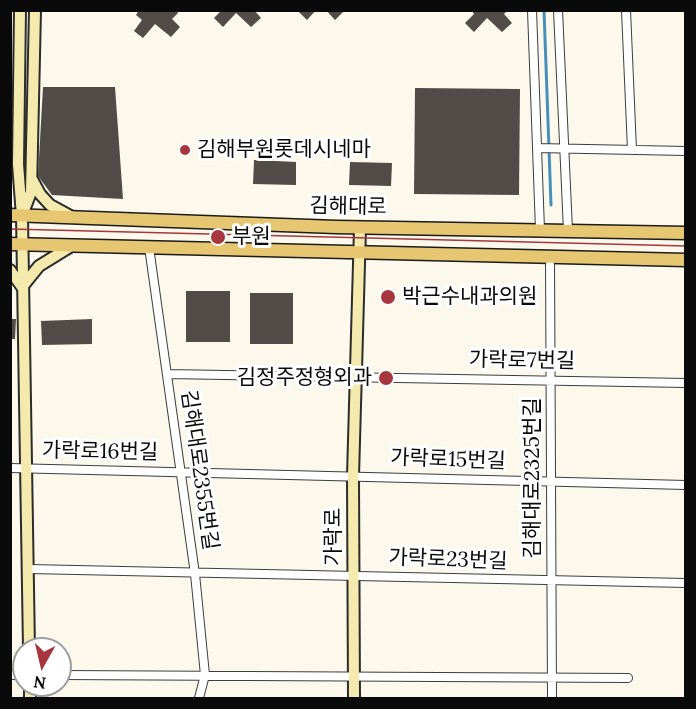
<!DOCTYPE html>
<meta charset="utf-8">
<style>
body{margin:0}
#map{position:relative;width:696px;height:709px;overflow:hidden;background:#fcf8eb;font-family:Lora,serif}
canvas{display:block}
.frame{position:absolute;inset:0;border:12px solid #0a0a0a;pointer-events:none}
.north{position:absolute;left:12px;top:637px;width:60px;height:60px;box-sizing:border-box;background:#fff;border:2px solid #9d9d9d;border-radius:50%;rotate:188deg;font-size:16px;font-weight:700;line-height:24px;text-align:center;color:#0a0a0a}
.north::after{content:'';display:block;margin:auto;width:21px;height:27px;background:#a7363e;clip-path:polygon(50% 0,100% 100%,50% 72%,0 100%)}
</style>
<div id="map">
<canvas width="696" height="709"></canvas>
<div class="frame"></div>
<div class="north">N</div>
</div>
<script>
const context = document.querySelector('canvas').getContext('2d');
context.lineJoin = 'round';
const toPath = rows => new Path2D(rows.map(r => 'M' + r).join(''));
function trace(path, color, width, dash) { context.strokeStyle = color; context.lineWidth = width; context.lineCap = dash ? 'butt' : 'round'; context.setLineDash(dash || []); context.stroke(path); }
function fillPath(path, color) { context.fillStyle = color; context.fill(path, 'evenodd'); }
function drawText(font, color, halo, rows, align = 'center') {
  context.font = font + ' Lora,"Noto Sans KR",serif'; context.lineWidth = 6; context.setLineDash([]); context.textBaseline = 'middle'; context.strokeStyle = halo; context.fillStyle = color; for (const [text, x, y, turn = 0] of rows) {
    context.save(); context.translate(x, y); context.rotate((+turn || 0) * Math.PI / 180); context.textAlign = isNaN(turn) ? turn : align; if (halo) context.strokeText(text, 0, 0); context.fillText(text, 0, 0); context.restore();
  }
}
trace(toPath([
 [544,10,551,205]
]), '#478fba', 3);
fillPath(toPath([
 [139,10,176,10,178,13,172,19,180,27,171,37,155,24,143,38,134,31,142,20,136,15],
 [222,10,254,10,261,18,251,27,236,13,223,27,214,18],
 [297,10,316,10,307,20],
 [326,10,345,10,335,20],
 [471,10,508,10,504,14,512,23,502,32,487,18,474,32,465,23,474,14],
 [43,87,115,87,123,199,52,195,38,176],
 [415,88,520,89,519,195,414,194],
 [254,160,296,162,296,185,253,184],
 [350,162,392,163,391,186,349,185],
 [186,291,230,291,230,342,186,342],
 [250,293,293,293,293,344,250,344],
 [10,319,16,319,15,339,10,339],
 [92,319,92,344,42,345,41,321]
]), '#514c48');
const street = toPath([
 [532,10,540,230],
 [558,10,568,231],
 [626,10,632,150],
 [537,148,686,151],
 [149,247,195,574,205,675,199,698],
 [550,257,552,698],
 [167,374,686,383],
 [10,468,686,485],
 [29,569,686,583],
 [10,675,24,675],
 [60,675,628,678]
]);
const secondary = toPath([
 [20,10,18,164,22,216,29,649],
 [32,179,40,194,50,205,72,217],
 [23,213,31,192,35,10],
 [10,270,22,287,39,266,73,245],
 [30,685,30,698],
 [354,698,353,476,360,228]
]);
const primary = toPath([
 [10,215,336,227,686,233],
 [10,244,686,260]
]);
trace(street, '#3d3d3d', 10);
trace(secondary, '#2c2c2c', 14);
trace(primary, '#1b1b1b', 15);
trace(street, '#fff', 8);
trace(secondary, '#f4eaae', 10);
trace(primary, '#e6c671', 12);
trace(toPath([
 [10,229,686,246]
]), '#a7363e', 1.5);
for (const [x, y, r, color] of [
 [185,150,6,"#a7363e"],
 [218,237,8,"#a7363e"],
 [388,297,8,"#a7363e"],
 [386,378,8,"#a7363e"]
]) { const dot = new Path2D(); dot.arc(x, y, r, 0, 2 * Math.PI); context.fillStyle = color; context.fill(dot); trace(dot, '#fff', 2); }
drawText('21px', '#0a0a0a', '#fff', [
 ["김해부원롯데시네마",197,150],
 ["부원",232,237],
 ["박근수내과의원",402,297],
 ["김정주정형외과",372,378,"right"]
], 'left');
drawText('21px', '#0a0a0a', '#fff', [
 ["김해대로",348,207,1],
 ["가락로7번길",522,361,1],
 ["가락로16번길",100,452,1],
 ["가락로15번길",448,460,2],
 ["김해대로2355번길",199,470,82],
 ["김해대로2325번길",533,478,-90],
 ["가락로",334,537,-90],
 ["가락로23번길",448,560,2]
]);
</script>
